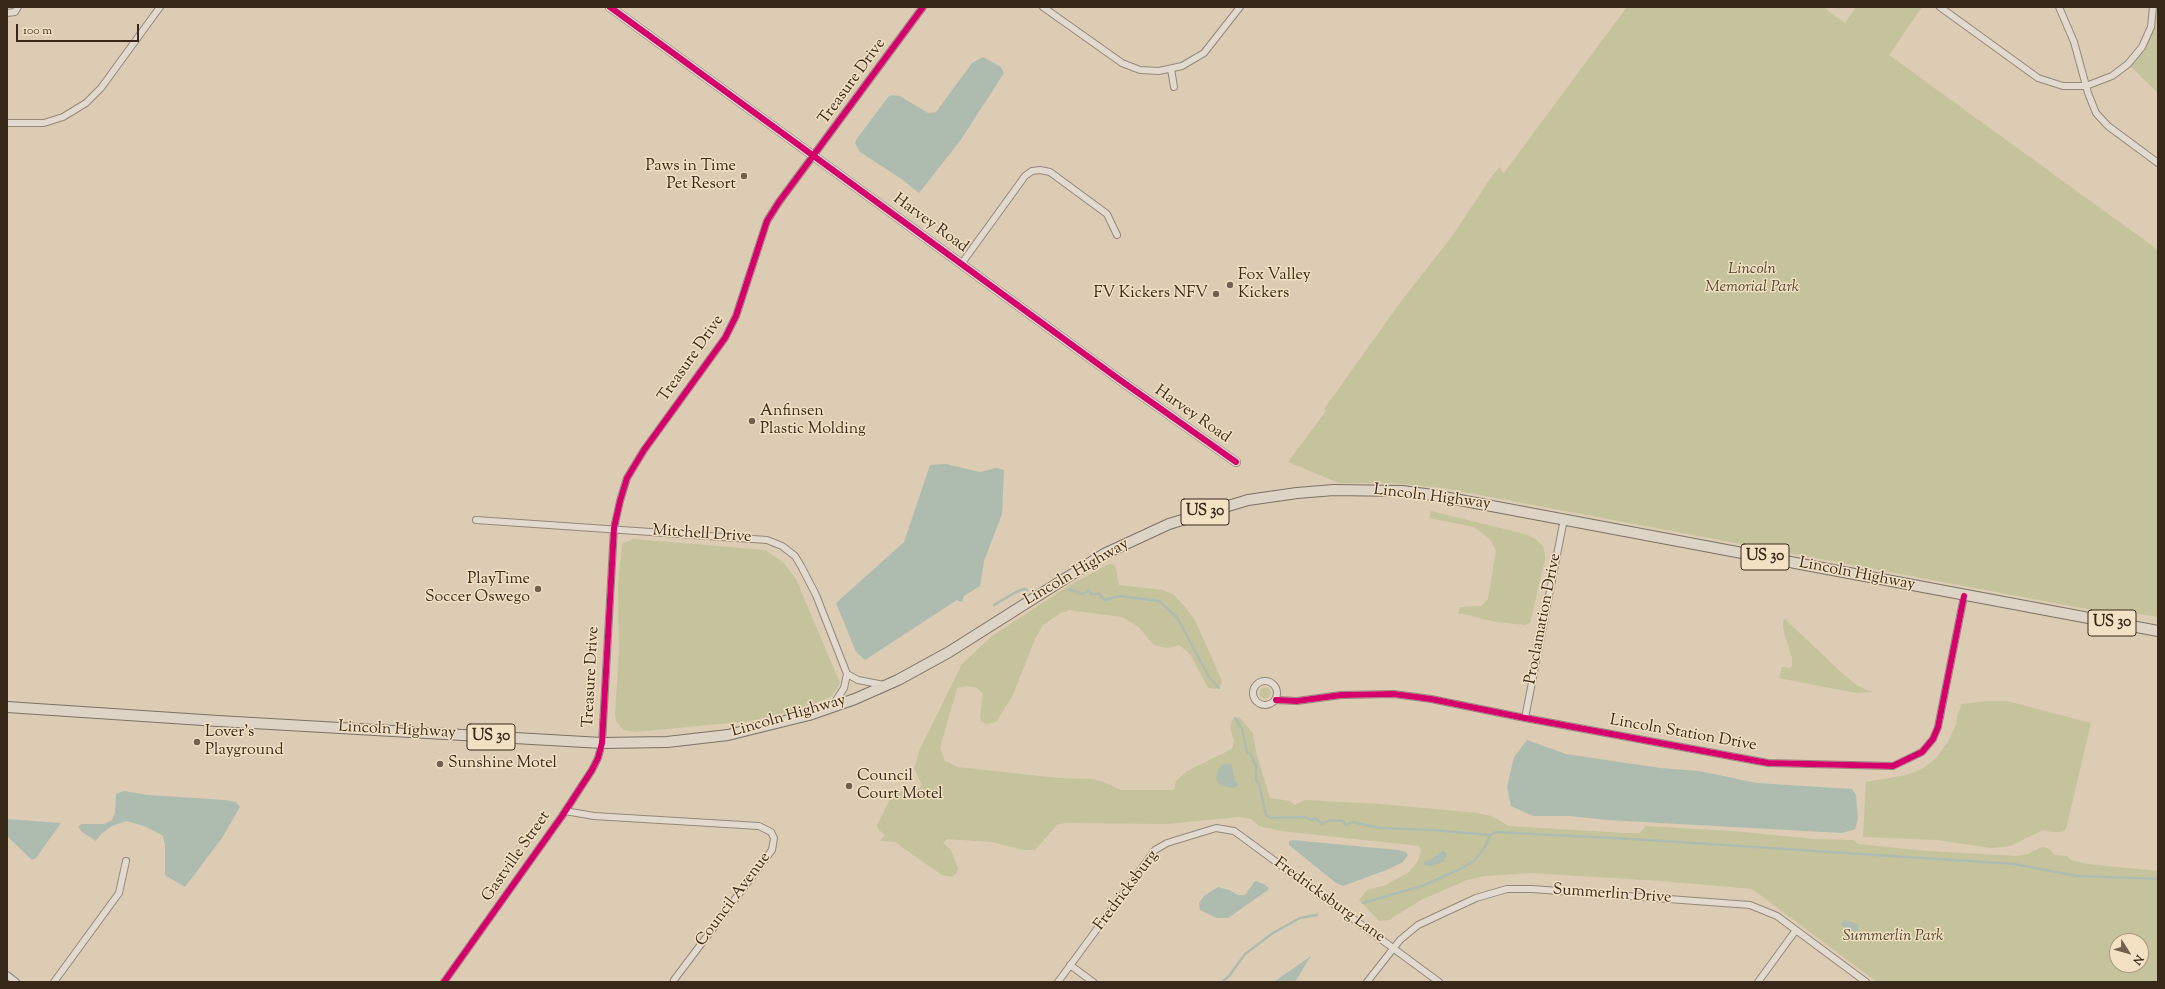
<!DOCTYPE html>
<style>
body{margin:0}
#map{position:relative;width:2165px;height:989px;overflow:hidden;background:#dbccb3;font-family:"Sorts Mill Goudy",serif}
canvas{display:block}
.frame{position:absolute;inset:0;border:8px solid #38281a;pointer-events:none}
.north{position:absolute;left:2109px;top:933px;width:40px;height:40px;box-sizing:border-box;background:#f3e1c3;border:1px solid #a8977f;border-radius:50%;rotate:127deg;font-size:11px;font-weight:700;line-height:16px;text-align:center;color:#38281a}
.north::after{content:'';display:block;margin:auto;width:14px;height:18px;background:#716150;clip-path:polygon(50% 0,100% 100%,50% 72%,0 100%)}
.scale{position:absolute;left:16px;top:24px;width:123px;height:18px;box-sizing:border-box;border:2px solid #38281a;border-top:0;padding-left:5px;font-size:12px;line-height:14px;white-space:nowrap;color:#38281a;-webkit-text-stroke:3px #f3e1c3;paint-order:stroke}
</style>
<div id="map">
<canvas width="2165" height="989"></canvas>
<div class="frame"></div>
<div class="north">N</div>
<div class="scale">100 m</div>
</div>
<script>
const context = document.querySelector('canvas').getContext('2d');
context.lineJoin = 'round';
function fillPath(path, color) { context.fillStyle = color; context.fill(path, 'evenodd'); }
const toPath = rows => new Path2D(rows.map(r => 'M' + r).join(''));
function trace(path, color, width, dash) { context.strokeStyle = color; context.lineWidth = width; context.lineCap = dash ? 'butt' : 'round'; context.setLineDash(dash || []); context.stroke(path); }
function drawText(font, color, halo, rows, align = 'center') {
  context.font = font + ' "Sorts Mill Goudy",serif'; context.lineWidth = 3; context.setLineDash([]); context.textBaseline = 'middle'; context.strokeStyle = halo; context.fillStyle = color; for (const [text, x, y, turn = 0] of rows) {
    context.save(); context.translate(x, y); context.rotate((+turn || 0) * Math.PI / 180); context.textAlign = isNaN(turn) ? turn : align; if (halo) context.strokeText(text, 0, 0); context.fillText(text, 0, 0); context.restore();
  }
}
fillPath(toPath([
 [1627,7,1823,7,1845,23,1856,7,1922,7,1889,55,2158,250,2158,617,2122,611,2119,615,1443,488,1392,483,1339,483,1288,462,1326,411,1324,409,1402,300,1453,235,1492,176,1500,167,1503,174],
 [2153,7,2158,7,2158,93,2128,64,2151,27],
 [1431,511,1528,535,1537,540,1543,546,1545,554,1545,560,1530,623,1525,625,1497,622,1458,613,1460,607,1481,606,1488,599,1496,550,1490,539,1474,527,1429,518],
 [633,539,765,550,783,562,796,579,840,683,831,697,796,710,750,721,636,732,623,730,616,721,615,714,619,651,618,587,622,544],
 [1109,564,1114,565,1116,569,1119,585,1163,590,1174,595,1184,606,1195,620,1222,681,1221,685,1216,689,1208,688,1190,654,1179,645,1168,648,1156,646,1149,640,1140,628,1122,617,1068,610,1067,612,1062,612,1043,625,1035,639,1012,697,996,722,986,724,981,721,980,716,983,694,977,688,967,686,957,688,940,748,945,761,958,767,1058,778,1092,779,1104,782,1121,790,1174,790,1176,781,1187,771,1232,749,1234,741,1230,728,1232,720,1239,717,1253,733,1256,752,1270,798,1290,801,1295,805,1305,800,1381,804,1477,813,1491,816,1509,826,1625,833,1640,833,1646,826,1732,831,1815,839,1853,840,1858,844,1928,851,2016,856,2028,854,2042,847,2048,848,2055,855,2067,856,2071,860,2088,864,2158,871,2158,982,1877,982,1752,889,1661,881,1531,873,1485,876,1467,880,1421,900,1389,920,1379,921,1359,900,1367,890,1386,885,1409,872,1418,861,1421,851,1419,846,1281,831,1259,826,1251,819,1239,817,1166,824,1065,823,1057,825,1035,850,1023,850,991,842,947,839,943,843,951,850,958,868,957,873,952,877,942,875,895,842,880,841,885,835,878,829,877,825,894,791,915,792,922,785,914,769,920,749,962,664,992,636,1070,585],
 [2117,941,2141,941,2141,965,2117,965],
 [1785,619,1843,674,1858,686,1872,692,1856,693,1779,678,1782,667,1790,668,1792,666,1792,658,1783,629,1783,621],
 '1259.5 693a5.5 5.5 0 1 1 11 0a5.5 5.5 0 1 1-11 0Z',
 [1987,701,2007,701,2091,723,2066,829,2062,832,2052,832,2043,830,2010,846,1992,848,1936,840,1863,837,1866,782,1906,775,1922,769,1936,758,1947,743,1956,725,1957,716,1962,704]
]), '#c5c39b');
fillPath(toPath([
 [983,57,1001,67,1004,73,960,141,919,193,903,180,860,152,855,143,856,140,888,97,892,95,900,96,928,113,936,112,972,63],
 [946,464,980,472,996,468,1004,470,1002,514,984,561,980,586,964,596,962,602,957,600,865,660,856,652,836,603,904,542,930,465],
 [1527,740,1566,754,1660,768,1699,771,1757,783,1852,789,1856,795,1858,819,1855,829,1842,833,1607,820,1569,816,1533,816,1511,806,1507,787,1514,757],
 [1228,763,1232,765,1235,780,1238,784,1235,788,1221,786,1216,779,1218,770,1222,765],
 [124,791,148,795,225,800,236,802,240,807,222,838,185,887,166,876,165,874,165,845,163,836,160,834,144,826,126,821,112,826,101,834,96,841,82,832,78,827,81,824,104,824,112,820,115,813,116,794],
 [7,819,61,823,36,858,32,860,7,836],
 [1292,840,1398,850,1406,852,1408,855,1403,862,1389,869,1343,886,1336,883,1289,845,1289,841],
 [1443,850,1447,854,1443,862,1432,866,1424,865,1424,862,1432,859],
 [1255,881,1264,884,1269,888,1268,890,1228,918,1217,918,1200,910,1199,903,1204,896,1218,887,1229,890,1238,895,1245,895],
 [1845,920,1859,925,1858,932,1853,931,1842,926,1841,923],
 [1311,956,1295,982,1274,982,1278,979]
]), '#aebcb0');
trace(toPath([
 [1068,589,1083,594,1088,590,1091,594,1099,594,1105,600,1119,596,1159,601,1177,617,1209,677,1219,688],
 [994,605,1016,592,1024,589,1027,590],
 [1235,718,1242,729,1247,752,1251,755,1256,766,1256,780,1259,784,1266,815,1271,818,1304,817,1312,820,1315,818,1322,824,1330,820,1343,821,1346,825,1352,822,1380,828,1432,830,1490,835],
 [1632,839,2014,864,2077,876,2158,879],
 [1363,903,1425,885,1464,867,1475,860,1486,845,1490,835,1496,832,1629,839],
 [1222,982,1229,976,1245,954,1273,933,1300,918,1317,915]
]), '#aebcb0', 2.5);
const street = toPath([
 [1043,7,1122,63,1140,70,1159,71,1182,66,1204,53,1240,7],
 [1940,7,2038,78,2063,86,2086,86,2112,76,2128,64,2142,47,2151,27,2153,7],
 [2059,7,2074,42,2088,93,2096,113,2108,126,2158,163],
 [7,13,15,12,18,7],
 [1171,69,1174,87],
 [7,123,44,123,63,117,86,103,101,88,160,7],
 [962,263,1025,176,1032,171,1040,170,1050,172,1107,214,1117,235],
 [476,520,767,540,782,546,795,556,801,566,816,595,847,674,844,688,833,705],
 [847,674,858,680,884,685],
 '1253 693a12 12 0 1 1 24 0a12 12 0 1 1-24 0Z',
 [1276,700,1297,701,1341,695,1394,694,1431,699,1525,718,1768,763,1893,766,1922,752,1933,739,1938,727,1964,596],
 [1525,718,1564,519],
 [565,811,594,816,759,826,771,832,774,838,772,850,674,980],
 [1070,965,1093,982],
 [7,975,16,982],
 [54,982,119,893,126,861],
 [444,982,562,816,592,770,598,758,602,743,614,528,620,501,627,478,644,450,725,338,736,316,767,221,779,202,923,7],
 [1058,982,1155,850,1167,843,1216,828,1234,831,1241,836,1439,982],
 [1367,982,1400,940,1418,925,1476,898,1507,889,1532,889,1750,905,1777,916,1866,982],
 [1758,982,1796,930]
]);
const secondary = toPath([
 [610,7,1120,380,1236,462]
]);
const primary = toPath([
 [7,707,218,721,602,743,667,742,728,735,809,715,855,699,898,680,949,652,1104,554,1169,524,1248,500,1297,493,1334,490,1402,491,1433,495,2158,631]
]);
trace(street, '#938879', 8);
trace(secondary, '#7c7264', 10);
trace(primary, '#7c7264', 12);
trace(street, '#e2dace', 6);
trace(secondary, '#e2dace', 9);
trace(primary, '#ddd4c6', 10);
trace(toPath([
 [610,7,1120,380,1236,462],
 [1276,700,1297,701,1341,695,1394,694,1431,699,1525,718,1768,763,1893,766,1922,752,1933,739,1938,727,1964,596],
 [444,982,562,816,592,770,598,758,602,743,614,528,620,501,627,478,644,450,725,338,736,316,767,221,779,202,923,7]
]), '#d6006c', 6);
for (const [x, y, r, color] of [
 [744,176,4,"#716150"],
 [1230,285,4,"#716150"],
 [1216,294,4,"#716150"],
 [752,421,4,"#716150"],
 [538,589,4,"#716150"],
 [197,742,4,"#716150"],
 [440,764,4,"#716150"],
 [849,786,4,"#716150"]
]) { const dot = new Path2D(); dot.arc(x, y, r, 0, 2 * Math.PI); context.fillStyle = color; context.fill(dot); trace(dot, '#f3e1c3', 1.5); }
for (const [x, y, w] of [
 [1205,512,48],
 [1765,557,48],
 [2112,623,48],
 [491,737,48]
]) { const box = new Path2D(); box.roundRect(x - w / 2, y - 13, w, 26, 3); context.fillStyle = '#f3e1c3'; context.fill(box); trace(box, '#38281a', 1); }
drawText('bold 15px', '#38281a', null, [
 ["US 30",1205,512],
 ["US 30",1765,557],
 ["US 30",2112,623],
 ["US 30",491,737]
]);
drawText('16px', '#38281a', '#f3e1c3', [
 ["Treasure Drive",853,82,-54],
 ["Harvey Road",930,224,36],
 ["Treasure Drive",692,359,-55],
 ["Harvey Road",1192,415,35],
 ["Lincoln Highway",1432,498,7],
 ["Mitchell Drive",702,535,4],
 ["Lincoln Highway",1077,573,-30],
 ["Lincoln Highway",1857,575,11],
 ["Proclamation Drive",1544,619,-79],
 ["Treasure Drive",592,677,-87],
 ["Lincoln Highway",789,717,-16],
 ["Lincoln Highway",397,731,3],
 ["Lincoln Station Drive",1683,734,10],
 ["Gastville Street",517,857,-55],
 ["Fredricksburg",1127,891,-53],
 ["Summerlin Drive",1612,895,4],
 ["Council Avenue",734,900,-53],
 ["Fredricksburg Lane",1329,901,36]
]);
drawText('16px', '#38281a', '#f3e1c3', [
 ["Paws in Time",736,167,"right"],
 ["Pet Resort",736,185,"right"],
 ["Fox Valley",1238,276],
 ["Kickers",1238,294],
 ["FV Kickers NFV",1208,294,"right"],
 ["Anfinsen",760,412],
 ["Plastic Molding",760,430],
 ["PlayTime",530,580,"right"],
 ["Soccer Oswego",530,598,"right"],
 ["Lover's",205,733],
 ["Playground",205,751],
 ["Sunshine Motel",448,764],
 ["Council",857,777],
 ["Court Motel",857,795]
], 'left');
drawText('italic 16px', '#514630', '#f3e1c3', [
 ["Lincoln",1752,270],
 ["Memorial Park",1752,288],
 ["Summerlin Park",1893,937]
]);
</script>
